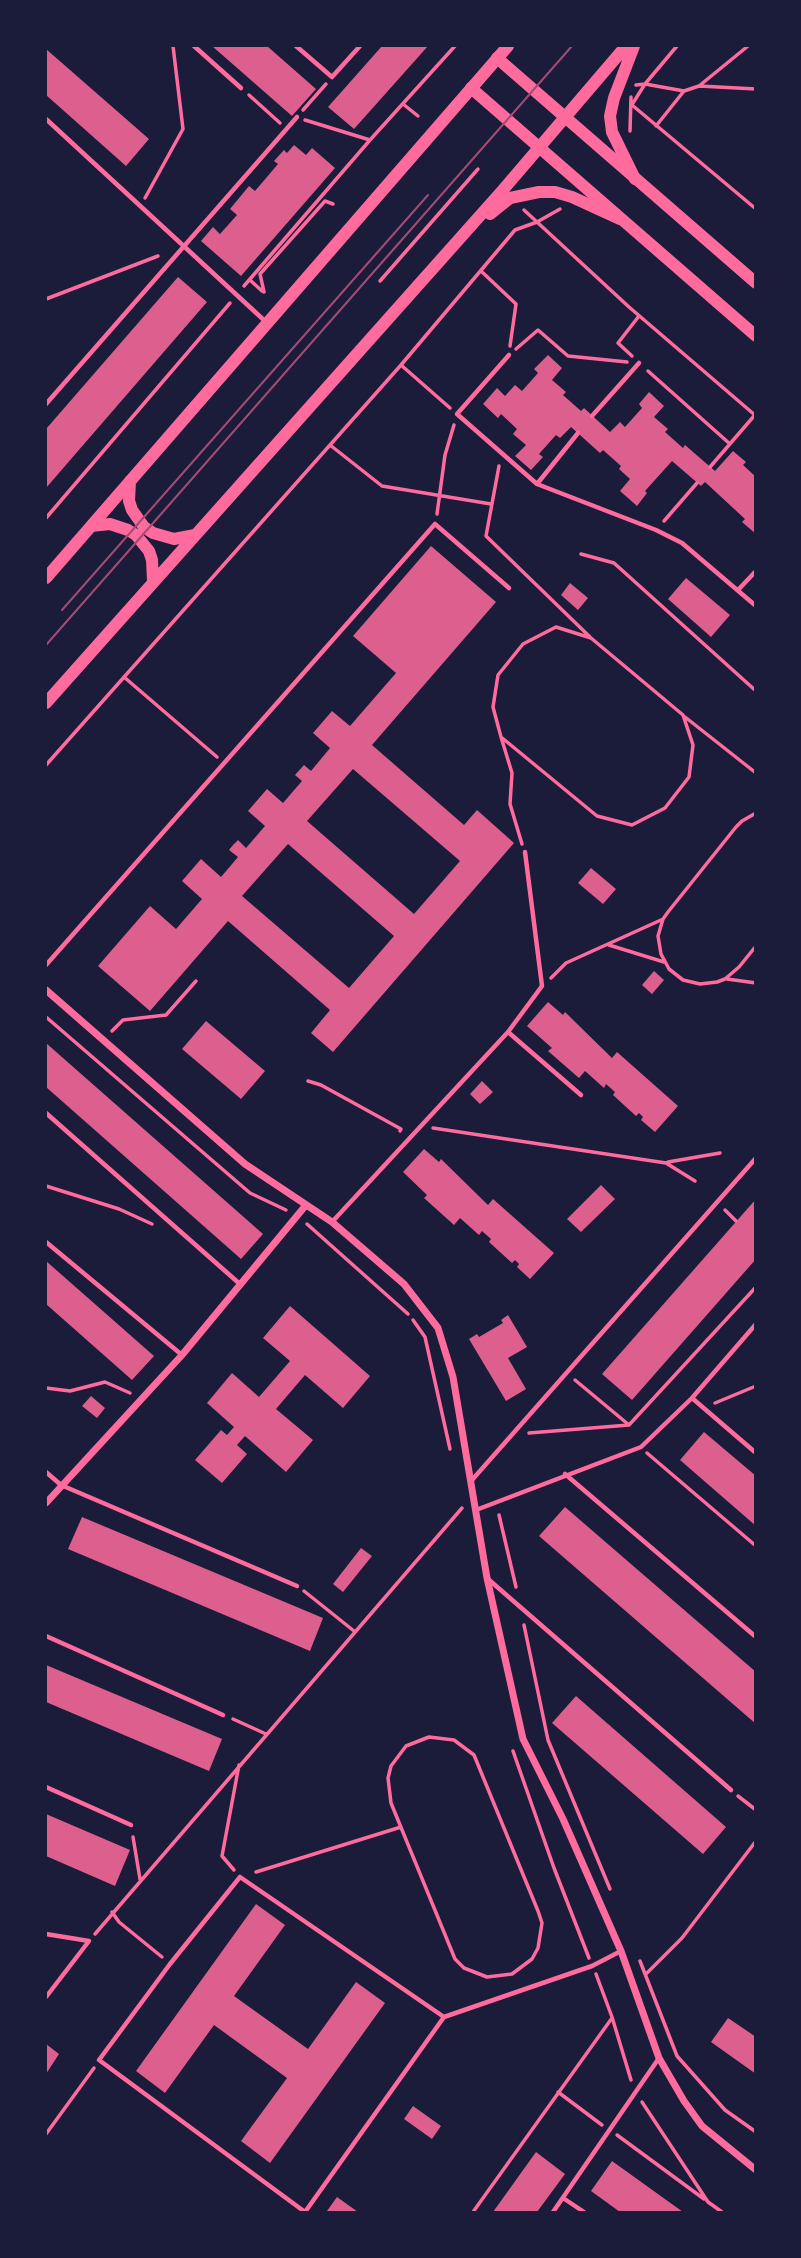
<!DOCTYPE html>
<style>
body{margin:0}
#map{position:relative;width:801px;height:2258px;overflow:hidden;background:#1b1b3a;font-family:"Source Serif 4",serif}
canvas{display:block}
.frame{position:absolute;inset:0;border:47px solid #1b1b3a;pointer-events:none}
</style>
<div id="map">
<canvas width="801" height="2258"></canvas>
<div class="frame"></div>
</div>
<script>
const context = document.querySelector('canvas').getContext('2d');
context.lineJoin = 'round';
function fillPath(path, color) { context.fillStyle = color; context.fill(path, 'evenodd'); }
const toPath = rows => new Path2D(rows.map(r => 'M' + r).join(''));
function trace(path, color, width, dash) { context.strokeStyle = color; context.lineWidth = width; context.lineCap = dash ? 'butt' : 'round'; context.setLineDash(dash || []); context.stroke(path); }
fillPath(toPath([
 [212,46,267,46,316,89,292,116],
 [382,46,428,46,354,129,328,107],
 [46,49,149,139,126,166,46,95],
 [294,145,306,155,312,148,335,168,241,276,201,241,213,227,220,234,237,215,230,209,249,186,255,191,278,164,274,161,284,150,287,153],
 [178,277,207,302,46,488,46,429],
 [548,355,562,368,552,380,566,392,563,395,581,411,584,408,610,432,620,422,625,427,642,408,639,404,649,392,664,406,654,417,668,429,665,432,683,448,685,445,715,471,733,451,746,462,743,465,756,477,756,534,742,522,745,519,705,482,701,486,672,461,645,491,647,493,637,506,620,491,630,479,619,469,621,466,603,450,600,453,571,427,560,438,556,435,539,454,543,457,531,470,515,456,526,445,513,434,517,429,501,414,498,418,483,404,497,388,505,396,515,385,522,391,538,373,534,369],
 [431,546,496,602,372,745,464,825,477,810,514,843,333,1052,311,1033,330,1010,228,921,150,1011,98,966,150,906,176,929,202,899,182,881,201,859,221,877,238,857,229,850,233,845,238,840,246,848,265,826,248,811,267,789,283,803,302,781,295,775,304,765,311,771,330,748,313,733,332,711,350,726,396,673,353,636],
 [353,769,460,861,414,914,307,821],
 [288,844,394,936,349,988,242,896],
 [686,578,730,615,711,637,668,599],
 [570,583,588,598,578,610,561,595],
 [591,868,616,889,603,904,578,883],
 [654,971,664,980,652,994,642,985],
 [548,1002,563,1015,565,1012,612,1058,617,1052,678,1106,655,1132,641,1120,643,1117,639,1113,636,1116,613,1095,615,1092,606,1084,604,1088,585,1071,579,1078,548,1051,552,1048,527,1026],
 [206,1021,265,1071,241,1099,182,1049],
 [46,1043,263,1234,241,1259,46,1087],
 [482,1081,493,1092,480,1104,470,1094],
 [424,1149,439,1162,441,1159,488,1205,493,1199,554,1253,530,1279,517,1267,519,1264,515,1260,512,1263,489,1242,491,1239,482,1231,479,1235,460,1218,454,1225,424,1198,427,1195,403,1172],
 [601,1185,615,1199,581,1232,567,1219],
 [756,1199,756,1259,632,1400,602,1374],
 [46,1261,154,1356,132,1380,46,1304],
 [290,1306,370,1376,343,1408,305,1375,276,1409,313,1440,286,1472,245,1436,237,1445,247,1454,222,1483,195,1460,221,1430,227,1435,234,1427,207,1403,232,1373,259,1397,290,1361,263,1338],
 [508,1315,527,1347,508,1358,526,1389,506,1401,469,1339,477,1334,479,1337,503,1323,501,1320],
 [91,1396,105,1408,97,1418,82,1406],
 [704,1432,756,1476,756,1526,680,1460],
 [565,1507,756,1672,756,1724,539,1536],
 [82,1517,323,1618,310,1651,68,1549],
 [361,1548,372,1556,343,1592,333,1584],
 [46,1665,222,1739,209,1771,46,1702],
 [576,1696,726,1827,703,1854,552,1723],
 [46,1814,130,1850,115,1886,46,1856],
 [256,1904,285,1925,234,1996,308,2049,356,1982,385,2003,270,2163,241,2141,287,2078,214,2025,165,2093,136,2071],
 [728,2018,756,2037,756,2074,711,2042],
 [46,2044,59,2054,46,2074],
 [413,2106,441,2126,432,2139,404,2119],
 [536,2152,565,2174,537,2212,493,2212],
 [612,2161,683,2212,620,2212,591,2191],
 [337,2197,358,2212,327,2211]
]), '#dd5f8e');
trace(toPath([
 [748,46,699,86,756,89],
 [636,85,645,84,684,91],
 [249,95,280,123],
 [633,103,645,84,677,46],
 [403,104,418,116],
 [632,105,756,209],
 [303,110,326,84],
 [305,120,370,140],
 [656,126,684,91,699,86],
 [630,131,631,97],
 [145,198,183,129,173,46],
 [560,209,537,222,629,307,756,416],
 [481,271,516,304,510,346],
 [250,280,262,291],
 [380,281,478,169],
 [244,286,370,140,455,46],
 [264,292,260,274,325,201,333,204],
 [46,299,158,256],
 [516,349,538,330,568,356,627,362],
 [632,356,618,343,639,316],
 [401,365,450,408],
 [648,371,730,444],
 [330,445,382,486,491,504],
 [499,466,486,536,590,637],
 [710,467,754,416],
 [437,514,445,455,454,425],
 [46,518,230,303],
 [664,521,697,483],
 [581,554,614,563,756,691],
 [124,677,217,757],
 [685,717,756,773],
 [501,737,597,816,632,825,665,808,689,777,693,745,683,715,591,638,556,627,523,644,498,675,493,707,501,737,512,773,510,804,522,844],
 [46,765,401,365,515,230,537,222,524,210],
 [756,813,742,821,736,827,668,912,663,919,658,936,661,954,669,969,683,980,700,984,717,982,725,979,739,967,756,946],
 [609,945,664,962],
 [551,978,566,963,661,920],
 [727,979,756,983],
 [46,1017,250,1193,286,1210],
 [112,1031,123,1020,166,1015,196,981],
 [308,1081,321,1085,401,1129,400,1131],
 [433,1128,666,1163,695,1181],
 [668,1162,720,1153],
 [46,1186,119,1209,152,1224],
 [725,1210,736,1221],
 [307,1224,408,1314],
 [413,1320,425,1337,450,1449],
 [575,1380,629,1425,756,1287],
 [46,1388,70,1391,105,1382,130,1393],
 [715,1403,756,1386],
 [529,1433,629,1425],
 [647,1453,756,1546],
 [499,1515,516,1587],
 [304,1591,354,1631],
 [524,1625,548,1740,610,1889],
 [233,1719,266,1734],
 [429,1737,454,1740,474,1755,538,1911,542,1923,538,1948,532,1959,512,1974,487,1977,464,1968,455,1959,391,1803,388,1778,391,1766,406,1746,429,1737],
 [513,1751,554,1868,589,1958],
 [738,1796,756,1810],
 [133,1837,140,1879],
 [234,1870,222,1856,239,1765],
 [256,1872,401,1827],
 [112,1912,119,1922,162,1957],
 [95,1934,462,1508],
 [640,1961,677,2056,725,2110,756,2132],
 [596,1974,612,2017,631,2080],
 [646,1974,682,1938,756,1841],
 [558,2092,602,2125],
 [642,2102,708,2202,722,2212],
 [46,2134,94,2068],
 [617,2135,704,2199],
 [473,2212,612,2018]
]), '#ff6b9d', 3.5);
trace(toPath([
 [194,46,241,88],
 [296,46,332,77,360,46],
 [46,119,266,322],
 [509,355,457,414,537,484,656,530,682,543,756,606],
 [46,404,297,117],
 [592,416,639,363],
 [537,484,578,433],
 [738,590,756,571],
 [46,965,435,524,509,588],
 [508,1032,542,986,525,852],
 [46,1113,241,1285],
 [332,1222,508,1032,581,1095],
 [46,1242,182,1355],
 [692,1398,756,1453],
 [46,1472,61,1485,297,1586],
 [565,1474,756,1637],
 [472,1480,756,1158],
 [476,1510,641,1447,692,1398,756,1324],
 [488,1579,731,1790],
 [46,1636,223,1715],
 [46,1787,131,1825],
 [240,1877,444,2017,305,2212,99,2060,170,1964,240,1877],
 [46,1934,89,1941,46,1997],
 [444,2017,592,1966,621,1951],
 [563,2198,584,2212],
 [553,2212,659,2058]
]), '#ff6b9d', 4.5);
trace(toPath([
 [46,990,245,1164,332,1222,404,1284,438,1328,453,1377,487,1578,523,1739,563,1819,621,1951,659,2058,684,2101,702,2126,756,2170],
 [46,1503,182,1355,306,1205]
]), '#ff6b9d', 7);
trace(toPath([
 [497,58,756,283],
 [471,88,756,336]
]), '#ff6b9d', 12);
trace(toPath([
 [634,46,614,98,610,116,612,132,635,179],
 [490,214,510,198,539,192,555,192,572,197,620,219],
 [130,481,129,501,132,510,144,527,153,533,174,539,195,535],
 [91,526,110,524,128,530,136,535,149,551,152,560,153,581],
 [46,578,508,46],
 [46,703,502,191,626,46]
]), '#ff6b9d', 12);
trace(toPath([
 [62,610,428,195],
 [46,645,572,46]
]), '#a44b75', 2);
</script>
